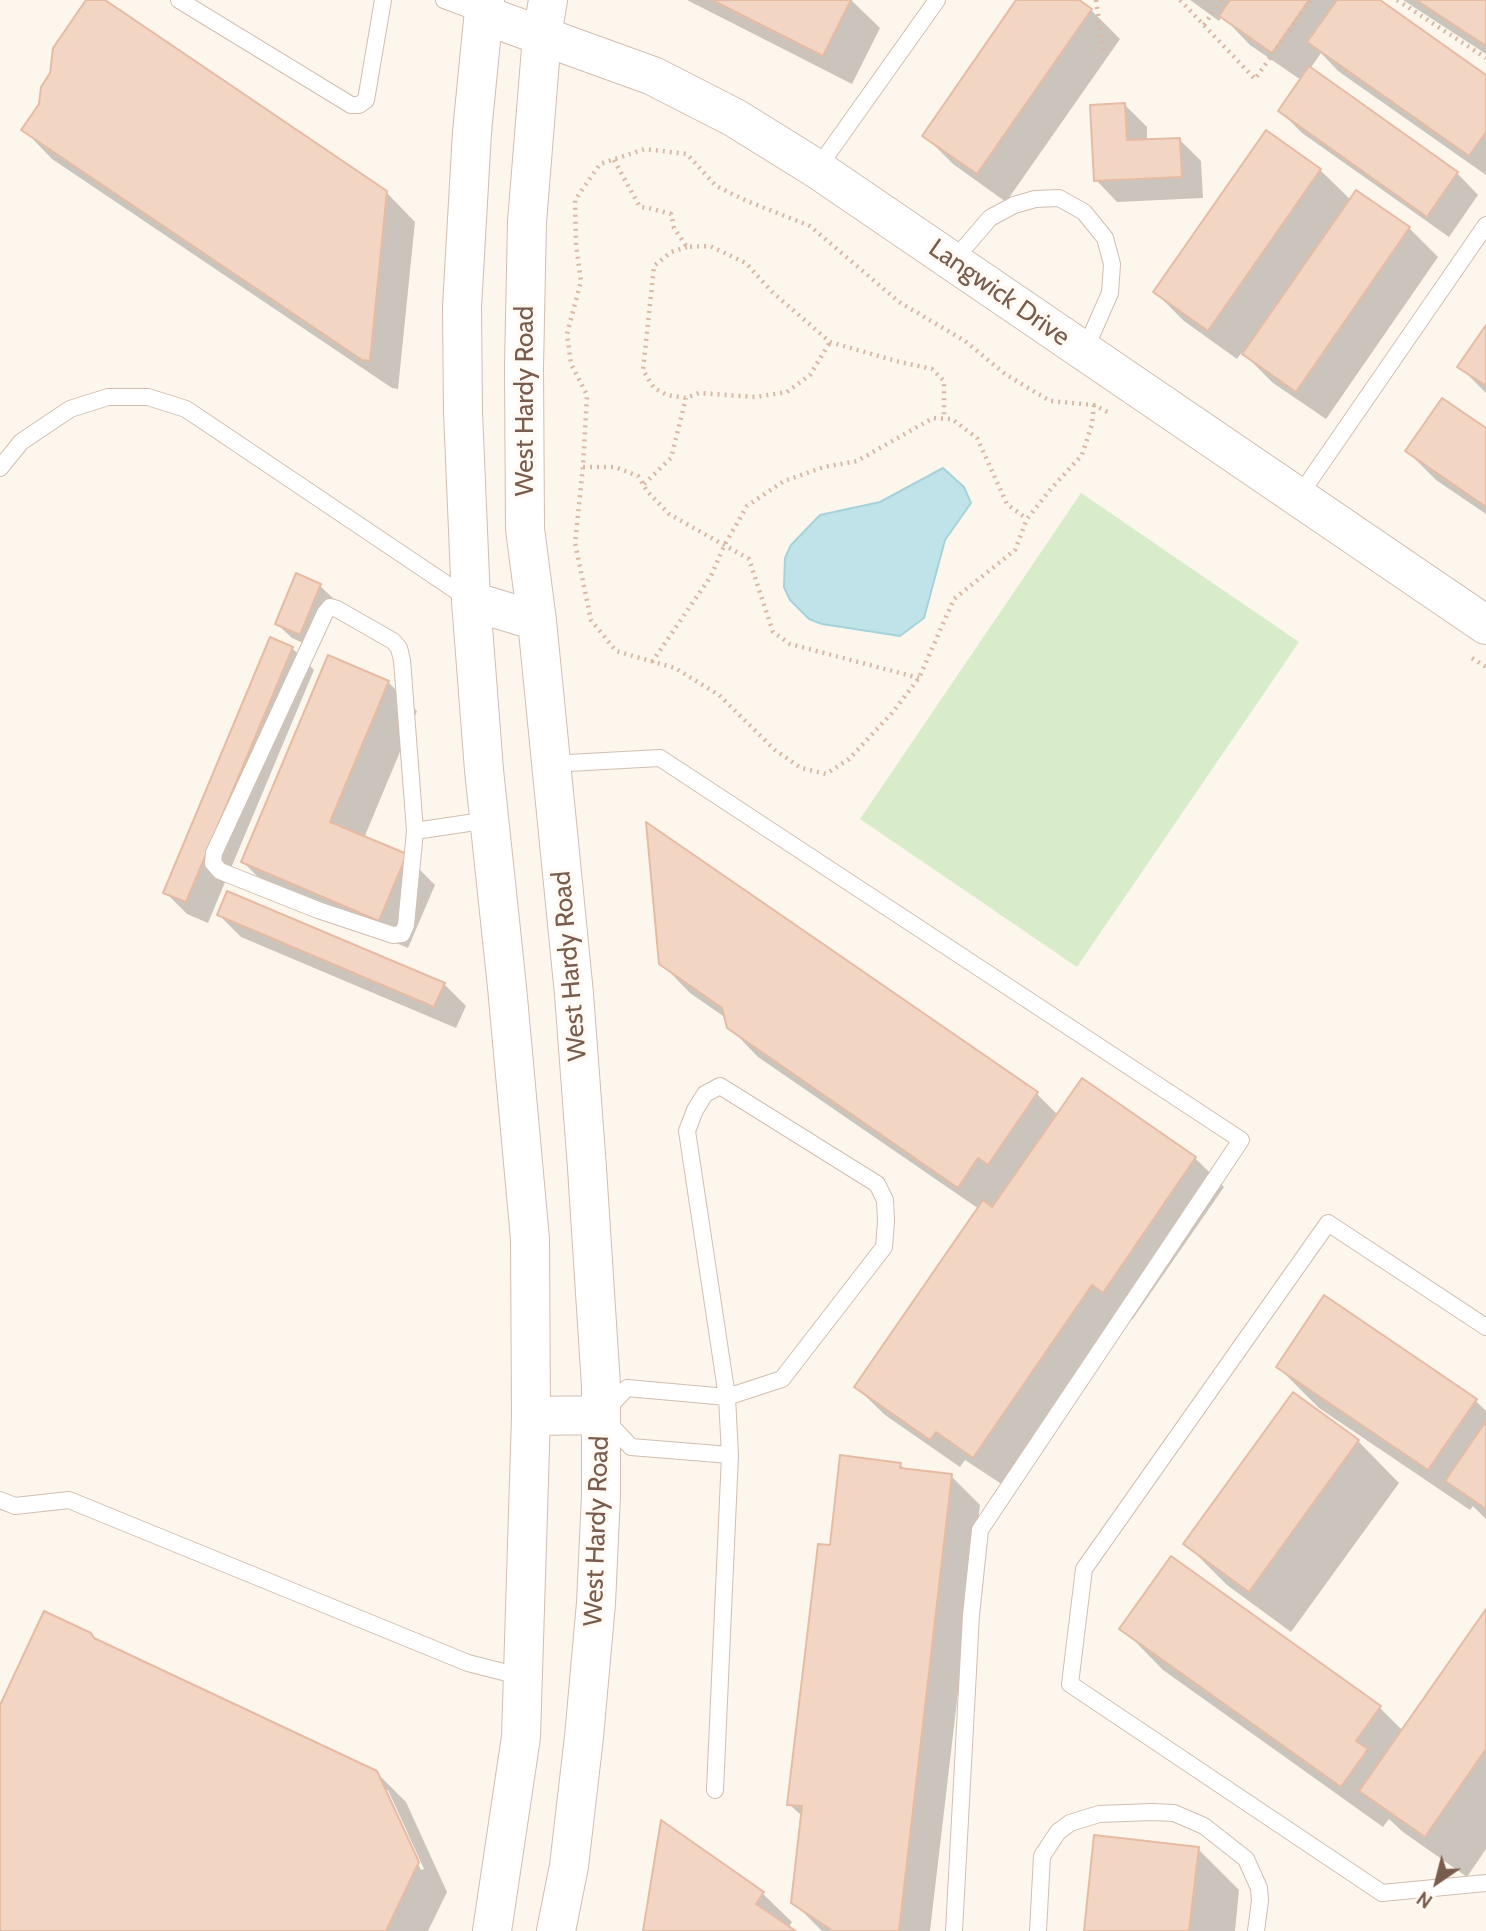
<!DOCTYPE html>
<style>
body{margin:0}
#map{position:relative;width:1486px;height:1931px;overflow:hidden;background:#fdf6ec;font-family:Cabin,sans-serif}
canvas{display:block}
.north{position:absolute;left:1402px;top:1847px;width:70px;height:70px;-webkit-text-stroke:5px #fffaf3;paint-order:stroke;rotate:215deg;font-size:19px;font-weight:700;line-height:28px;text-align:center;color:#7a5c4d}
.north::after{content:'';display:block;margin:auto;width:24px;height:32px;background:#7a5c4d;clip-path:polygon(50% 0,100% 100%,50% 72%,0 100%)}
</style>
<div id="map">
<canvas width="1486" height="1931"></canvas>
<div class="north">N</div>
</div>
<script>
const context = document.querySelector('canvas').getContext('2d');
context.lineJoin = 'round';
function fillPath(path, color) { context.fillStyle = color; context.fill(path, 'evenodd'); }
const toPath = rows => new Path2D(rows.map(r => 'M' + r).join(''));
function trace(path, color, width, dash) { context.strokeStyle = color; context.lineWidth = width; context.lineCap = dash ? 'butt' : 'round'; context.setLineDash(dash || []); context.stroke(path); }
function drawText(font, color, halo, rows, align = 'center') {
  context.font = font + ' Cabin,sans-serif'; context.lineWidth = 7; context.setLineDash([]); context.textBaseline = 'middle'; context.strokeStyle = halo; context.fillStyle = color; for (const [text, x, y, turn = 0] of rows) {
    context.save(); context.translate(x, y); context.rotate((+turn || 0) * Math.PI / 180); context.textAlign = isNaN(turn) ? turn : align; if (halo) context.strokeText(text, 0, 0); context.fillText(text, 0, 0); context.restore();
  }
}
fillPath(toPath([
 [1081,493,1299,642,1077,967,860,819]
]), '#d8ecc9');
const water = toPath([
 [943,468,964,487,971,503,945,540,924,618,900,636,822,624,809,619,790,600,784,587,785,558,791,545,820,515,880,502,943,468]
]);
fillPath(water, '#bfe3e8');
trace(water, '#a5d3da', 2);
fillPath(toPath([
 [88,0,102,0,386,192,415,222,398,389,392,388,52,159,24,130,41,105],
 [687,0,851,0,880,28,852,84],
 [1018,0,1076,0,1091,10,1120,39,1006,202,953,164,924,135],
 [1190,0,1377,0,1486,77,1486,175,1338,71,1321,53,1310,69,1457,173,1478,195,1449,237,1302,133,1280,111,1301,80,1250,45,1222,16,1219,21],
 [1403,0,1486,0,1486,54],
 [1125,105,1147,127,1147,141,1179,139,1201,161,1203,198,1117,202,1096,180],
 [1320,170,1351,200,1409,228,1438,257,1326,419,1273,383,1242,352,1237,359,1184,321,1155,292],
 [1486,328,1486,393,1460,367],
 [1486,430,1486,514,1436,480,1407,451],
 [297,576,320,586,335,600,314,648,292,638,277,624],
 [292,648,314,670,208,923,187,914,165,892],
 [388,682,417,711,364,838,406,856,435,885,408,948,272,891,243,862],
 [648,825,1037,1094,1058,1115,1195,1158,1224,1187,1132,1320,1122,1313,1003,1485,965,1460,960,1467,885,1415,856,1387,979,1209,758,1057,729,1027,726,1018,690,993,661,963],
 [219,915,444,984,466,1006,456,1028,241,937],
 [1278,1367,1475,1400,1486,1411,1486,1519,1473,1506,1470,1510,1319,1408],
 [1358,1441,1399,1483,1291,1632,1227,1585,1186,1544],
 [900,1464,906,1471,951,1476,980,1505,930,1931,822,1931,793,1902,803,1817,789,1804],
 [1486,1612,1486,1849,1467,1877,1403,1832,1389,1819,1383,1827,1163,1670,1122,1628,1380,1708,1403,1731],
 [98,1642,376,1772,406,1802,447,1892,428,1931,0,1931,0,1709],
 [384,1790,388,1790,424,1869,421,1870],
 [1198,1849,1239,1890,1235,1931,1086,1931],
 [763,1894,792,1922,788,1928,793,1931,645,1931]
]), '#0003');
const building = toPath([
 [86,0,105,0,387,191,370,361,362,360,21,130,39,104,41,87,50,73,53,48,86,0],
 [712,0,851,0,823,56,712,0],
 [1016,0,1079,0,1092,9,977,174,922,136,1016,0],
 [1230,0,1309,0,1272,53,1219,16,1230,0],
 [1337,0,1380,0,1486,75,1486,132,1469,156,1307,42,1337,0],
 [1416,0,1486,0,1486,46,1416,0],
 [1309,66,1458,172,1427,217,1278,111,1309,66],
 [1125,103,1127,140,1180,138,1182,177,1094,181,1090,105,1125,103],
 [1266,130,1321,169,1208,331,1153,292,1266,130],
 [1356,190,1410,227,1296,392,1242,354,1356,190],
 [1486,325,1486,386,1457,367,1486,325],
 [1442,398,1486,428,1486,507,1405,451,1442,398],
 [296,573,321,584,300,635,275,624,296,573],
 [270,637,293,647,186,902,163,893,270,637],
 [328,655,389,681,330,822,407,854,379,921,241,862,328,655],
 [646,822,1038,1092,988,1165,978,1158,958,1188,727,1028,722,1008,659,964,646,822],
 [227,891,445,983,434,1007,217,915,227,891],
 [1082,1078,1196,1157,1103,1293,1092,1285,973,1458,936,1432,930,1440,854,1387,983,1200,992,1207,1082,1078],
 [1324,1295,1477,1399,1428,1470,1276,1367,1324,1295],
 [1293,1392,1359,1440,1249,1592,1183,1544,1293,1392],
 [1486,1421,1486,1509,1445,1481,1486,1421],
 [840,1455,901,1463,900,1468,952,1474,899,1931,833,1931,791,1903,802,1806,787,1805,818,1544,830,1545,840,1455],
 [1171,1556,1381,1706,1356,1741,1368,1749,1341,1787,1119,1629,1171,1556],
 [1486,1609,1486,1749,1425,1837,1359,1791,1486,1609],
 [44,1611,91,1633,94,1638,377,1771,419,1862,386,1931,0,1931,0,1705,44,1611],
 [661,1820,764,1892,756,1904,796,1931,643,1931,661,1820],
 [1094,1835,1199,1847,1189,1931,1084,1931,1094,1835]
]);
fillPath(building, '#f3d5c3');
trace(building, '#e6bba3', 2);
const service = toPath([
 [179,0,351,105,359,105,366,100,383,0],
 [444,0,484,15],
 [817,169,937,0],
 [953,261,990,218,1014,205,1035,199,1059,198,1084,212,1105,238,1112,264,1110,293,1084,352],
 [0,468,21,442,70,409,108,397,148,397,186,409,467,598],
 [1299,496,1486,225],
 [330,607,337,609,393,641,399,648,402,660,415,831,406,925,402,934,393,935,318,910,220,871,213,863,214,853,325,613,330,607],
 [550,764,660,758,1241,1140,980,1530,971,1615,954,1931],
 [415,831,489,820],
 [1486,1327,1328,1223,1084,1569,1070,1684,1382,1893,1486,1883],
 [0,1500,15,1506,69,1500,468,1663,523,1677],
 [715,1790,730,1455,727,1397,687,1131,695,1110,705,1094,720,1086,877,1184,885,1200,886,1221,884,1247,782,1379,727,1397,627,1388,601,1415,631,1447,730,1455],
 [1038,1931,1042,1856,1058,1832,1070,1823,1099,1814,1152,1812,1174,1813,1204,1826,1246,1859,1259,1888,1260,1901,1256,1931]
]);
const tertiary = toPath([
 [485,0,472,132,462,307,463,412,471,601,484,770,507,987,530,1239,531,1416,521,1737,492,1931],
 [548,0,542,36,527,222,524,367,525,529,537,621,574,994,587,1168,601,1386,601,1495,596,1603,584,1737,569,1866,556,1931],
 [484,15,653,76,735,118,817,169,1486,625],
 [471,601,537,621],
 [531,1416,601,1415]
]);
trace(service, '#d1beb0', 18);
trace(tertiary, '#d1beb0', 40);
trace(toPath([
 [1096,0,1104,55],
 [1180,0,1255,79,1311,0],
 [1397,0,1486,58],
 [1204,25,1221,0],
 [614,160,640,207,649,208,671,214,674,228,687,247,710,246,746,263,771,291,830,342,896,361,932,369,944,381,944,419],
 [687,247,671,252,654,266,643,370,654,388,667,395,686,398,699,393,756,397,787,392,810,375,830,342],
 [1094,405,1092,424,1082,455,1050,490,1027,519,1015,550,954,599,919,678,892,713,849,759,826,774,801,768,775,750,719,695,675,668,616,651,591,620,575,543,583,467,587,395,571,364,567,334,581,281,576,245,575,200,600,164,645,149,687,154,716,186,747,201,810,226,899,302,965,341,1005,374,1050,401,1094,405,1111,414],
 [583,467,615,467,638,476,647,491,669,514,749,559,773,632,790,644,919,678],
 [644,484,671,458,686,398],
 [1472,658,1486,667],
 [652,662,711,576,725,544,747,506,784,481,824,467,857,461,933,418,952,419,977,438,1007,504,1027,519]
]), '#d9b8a5', 4.5, [2, 5]);
trace(service, '#fff', 16);
trace(tertiary, '#fff', 38);
drawText('26px', '#7a5c4d', '#fffaf3', [
 ["Langwick Drive",999,293,35],
 ["West Hardy Road",525,401,-90],
 ["West Hardy Road",570,966,-95],
 ["West Hardy Road",597,1531,-88]
]);
</script>
